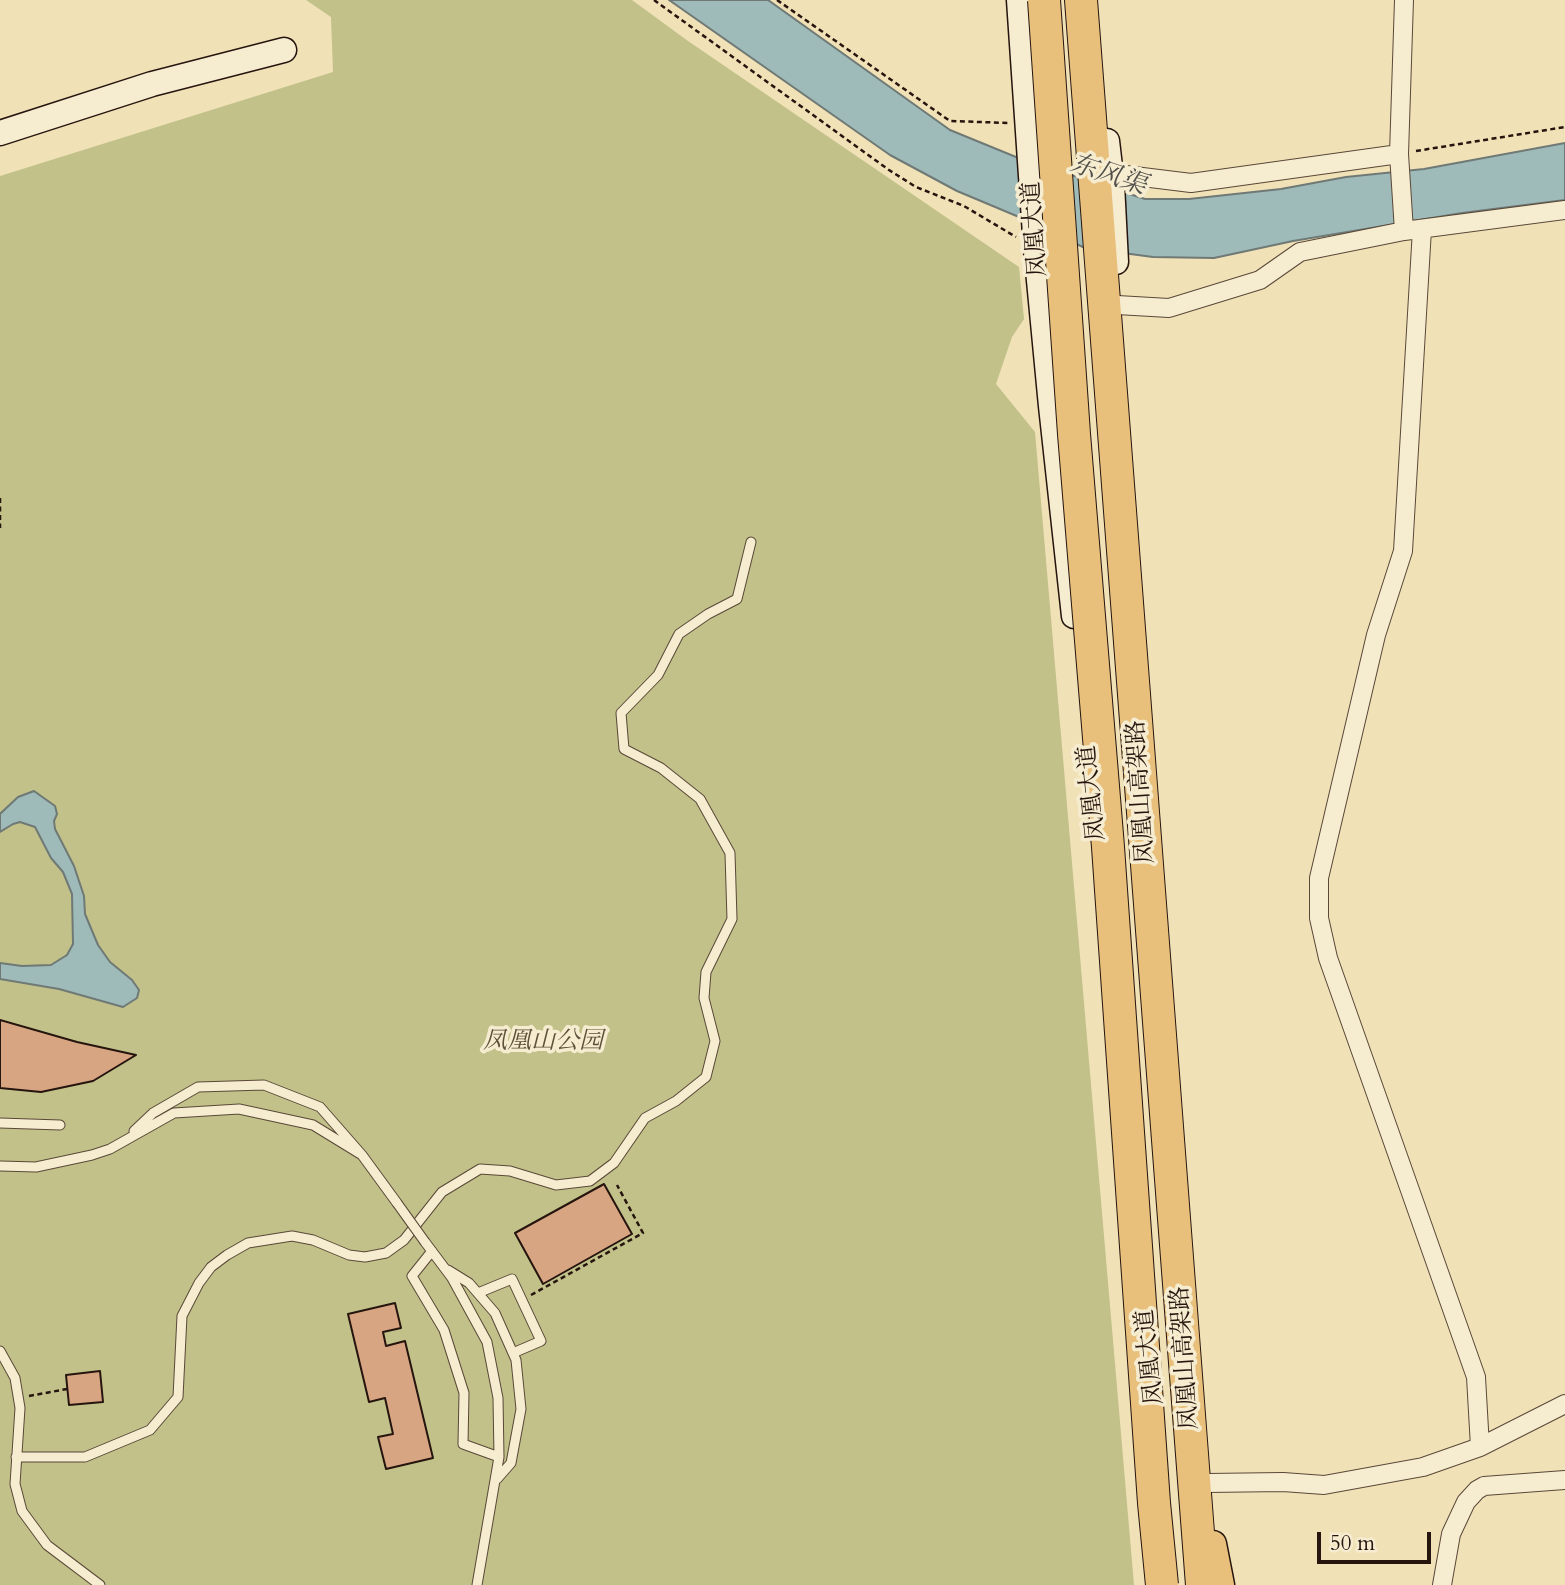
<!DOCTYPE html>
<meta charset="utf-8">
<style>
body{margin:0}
#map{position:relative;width:1565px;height:1585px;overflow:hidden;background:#f1e1b7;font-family:Cardo,serif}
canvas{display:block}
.scale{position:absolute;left:1317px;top:1532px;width:114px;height:32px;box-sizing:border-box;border:4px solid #26150e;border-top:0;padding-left:9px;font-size:21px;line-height:24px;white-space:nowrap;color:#26150e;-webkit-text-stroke:5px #f6ecd0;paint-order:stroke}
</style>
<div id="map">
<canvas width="1565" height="1585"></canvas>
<div class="scale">50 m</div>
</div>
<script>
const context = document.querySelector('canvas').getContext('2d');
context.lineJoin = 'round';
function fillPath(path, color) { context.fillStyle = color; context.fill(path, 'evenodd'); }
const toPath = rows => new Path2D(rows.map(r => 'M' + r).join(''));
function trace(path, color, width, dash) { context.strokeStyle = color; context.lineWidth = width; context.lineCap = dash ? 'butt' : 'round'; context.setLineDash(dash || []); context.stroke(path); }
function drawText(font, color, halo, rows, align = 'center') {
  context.font = font + ' Cardo,"Noto Serif SC",serif'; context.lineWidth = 7; context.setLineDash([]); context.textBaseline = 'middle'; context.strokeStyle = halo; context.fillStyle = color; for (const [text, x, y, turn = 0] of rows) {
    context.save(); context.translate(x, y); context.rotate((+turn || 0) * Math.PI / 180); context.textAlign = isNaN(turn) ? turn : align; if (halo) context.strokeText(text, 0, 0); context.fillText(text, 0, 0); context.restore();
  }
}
fillPath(toPath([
 [306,0,632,0,688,41,1019,267,1024,319,1012,337,996,384,1035,432,1134,1585,0,1585,0,176,333,72,331,17]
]), '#c1c189');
const water = toPath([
 [669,0,768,0,950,130,1016,157,1145,199,1189,199,1281,189,1346,177,1424,169,1565,143,1565,200,1462,213,1293,241,1214,258,1153,257,1085,248,1019,217,957,191,890,155,669,0],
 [34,791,55,806,57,814,54,821,55,829,74,866,84,896,85,914,98,945,110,962,132,980,139,990,137,998,123,1007,59,989,0,979,0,963,22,966,51,965,67,955,73,944,72,894,63,872,51,858,35,827,20,822,13,824,0,832,0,814,18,797,34,791]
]);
fillPath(water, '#9fbbb9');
trace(water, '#6f7975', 2);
const building = toPath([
 [0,1020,77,1042,136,1055,93,1081,41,1092,0,1088,0,1020],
 [604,1184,632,1234,543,1284,515,1233,604,1184],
 [395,1303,401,1328,383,1332,386,1346,405,1341,433,1458,386,1469,378,1437,393,1434,385,1398,369,1402,348,1314,395,1303],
 [100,1371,103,1402,69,1405,66,1375,100,1371]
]);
fillPath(building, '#d8a583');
trace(building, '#26150e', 2);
const lane = toPath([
 [0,1123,60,1125],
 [134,1131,153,1113,198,1087,264,1085,320,1107,362,1155,397,1203],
 [0,1166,36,1167,92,1155,110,1149,174,1113,239,1109,313,1125,362,1155],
 [425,1242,452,1278,487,1342,498,1398,499,1457,477,1585],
 [432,1251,412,1276,444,1330,464,1393,463,1444,499,1457],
 [448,1270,469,1283,495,1313,516,1360,521,1409,511,1463,497,1479],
 [478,1293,512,1279,541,1341,513,1353],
 [0,1351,15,1378,20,1408,15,1484,22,1511,47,1545,100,1585],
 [16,1457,85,1457,150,1430,178,1397,182,1316,199,1283,211,1267,227,1255,248,1243,292,1236,313,1240,349,1255,365,1257,386,1253,404,1240,442,1192,480,1169,510,1171,556,1185,590,1181,614,1163,645,1118,676,1101,706,1077,715,1041,704,998,706,972,732,919,730,853,700,799,661,768,624,749,621,713,658,675,679,634,708,614,737,599,751,542]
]);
const street = toPath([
 [1404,0,1399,154,1404,231],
 [1110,173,1191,183,1399,154],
 [1422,229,1403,551,1376,635,1319,878,1319,918,1328,958,1476,1377,1480,1447],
 [1117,305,1169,308,1260,280,1300,252,1404,231,1565,210],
 [1207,1483,1283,1482,1324,1485,1423,1467,1480,1447,1565,1404],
 [1442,1585,1451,1534,1466,1502,1477,1490,1484,1486,1565,1480]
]);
const secondary = toPath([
 [1019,0,1036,249,1051,406,1074,616],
 [0,133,152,84,284,50],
 [1107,141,1112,184,1116,262]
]);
const primary = toPath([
 [1213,1544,1221,1585]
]);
const highway = toPath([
 [1081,0,1202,1585]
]);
trace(lane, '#594838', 11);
trace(street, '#594838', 20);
trace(secondary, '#26150e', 27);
trace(primary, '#26150e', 29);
trace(highway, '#26150e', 34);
trace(toPath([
 [654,0,889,170,916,187,964,206,1016,237],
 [777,0,950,121,1009,123],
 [1416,151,1565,127],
 [0,498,0,528],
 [531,1295,643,1233,617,1185],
 [29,1396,67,1389]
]), '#26150e', 2.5, [5, 3.5]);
trace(lane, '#f6ecd0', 9);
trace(street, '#f6ecd0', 18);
trace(secondary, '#f6ecd0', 24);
trace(primary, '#e8c07c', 26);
trace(highway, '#e8c07c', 32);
const laneBridge = toPath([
 [397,1203,425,1242]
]);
const highwayBridge = toPath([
 [1044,0,1074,434,1108,847,1154,1503,1162,1585]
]);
trace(laneBridge, '#594838', 11, []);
trace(highwayBridge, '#26150e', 34, []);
trace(laneBridge, '#f6ecd0', 9);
trace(highwayBridge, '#e8c07c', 32);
drawText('24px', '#26150e', '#f6ecd0', [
 ["凤凰大道",1036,229,-94],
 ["凤凰山高架路",1142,792,-94],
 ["凤凰大道",1093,793,-96],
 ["凤凰大道",1151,1357,-96],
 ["凤凰山高架路",1186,1358,-94]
]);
drawText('italic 24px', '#5c5139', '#f6ecd0', [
 ["凤凰山公园",543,1042]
]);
drawText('italic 26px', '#504f4a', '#f6ecd0', [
 ["东风渠",1108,176,18]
]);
</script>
